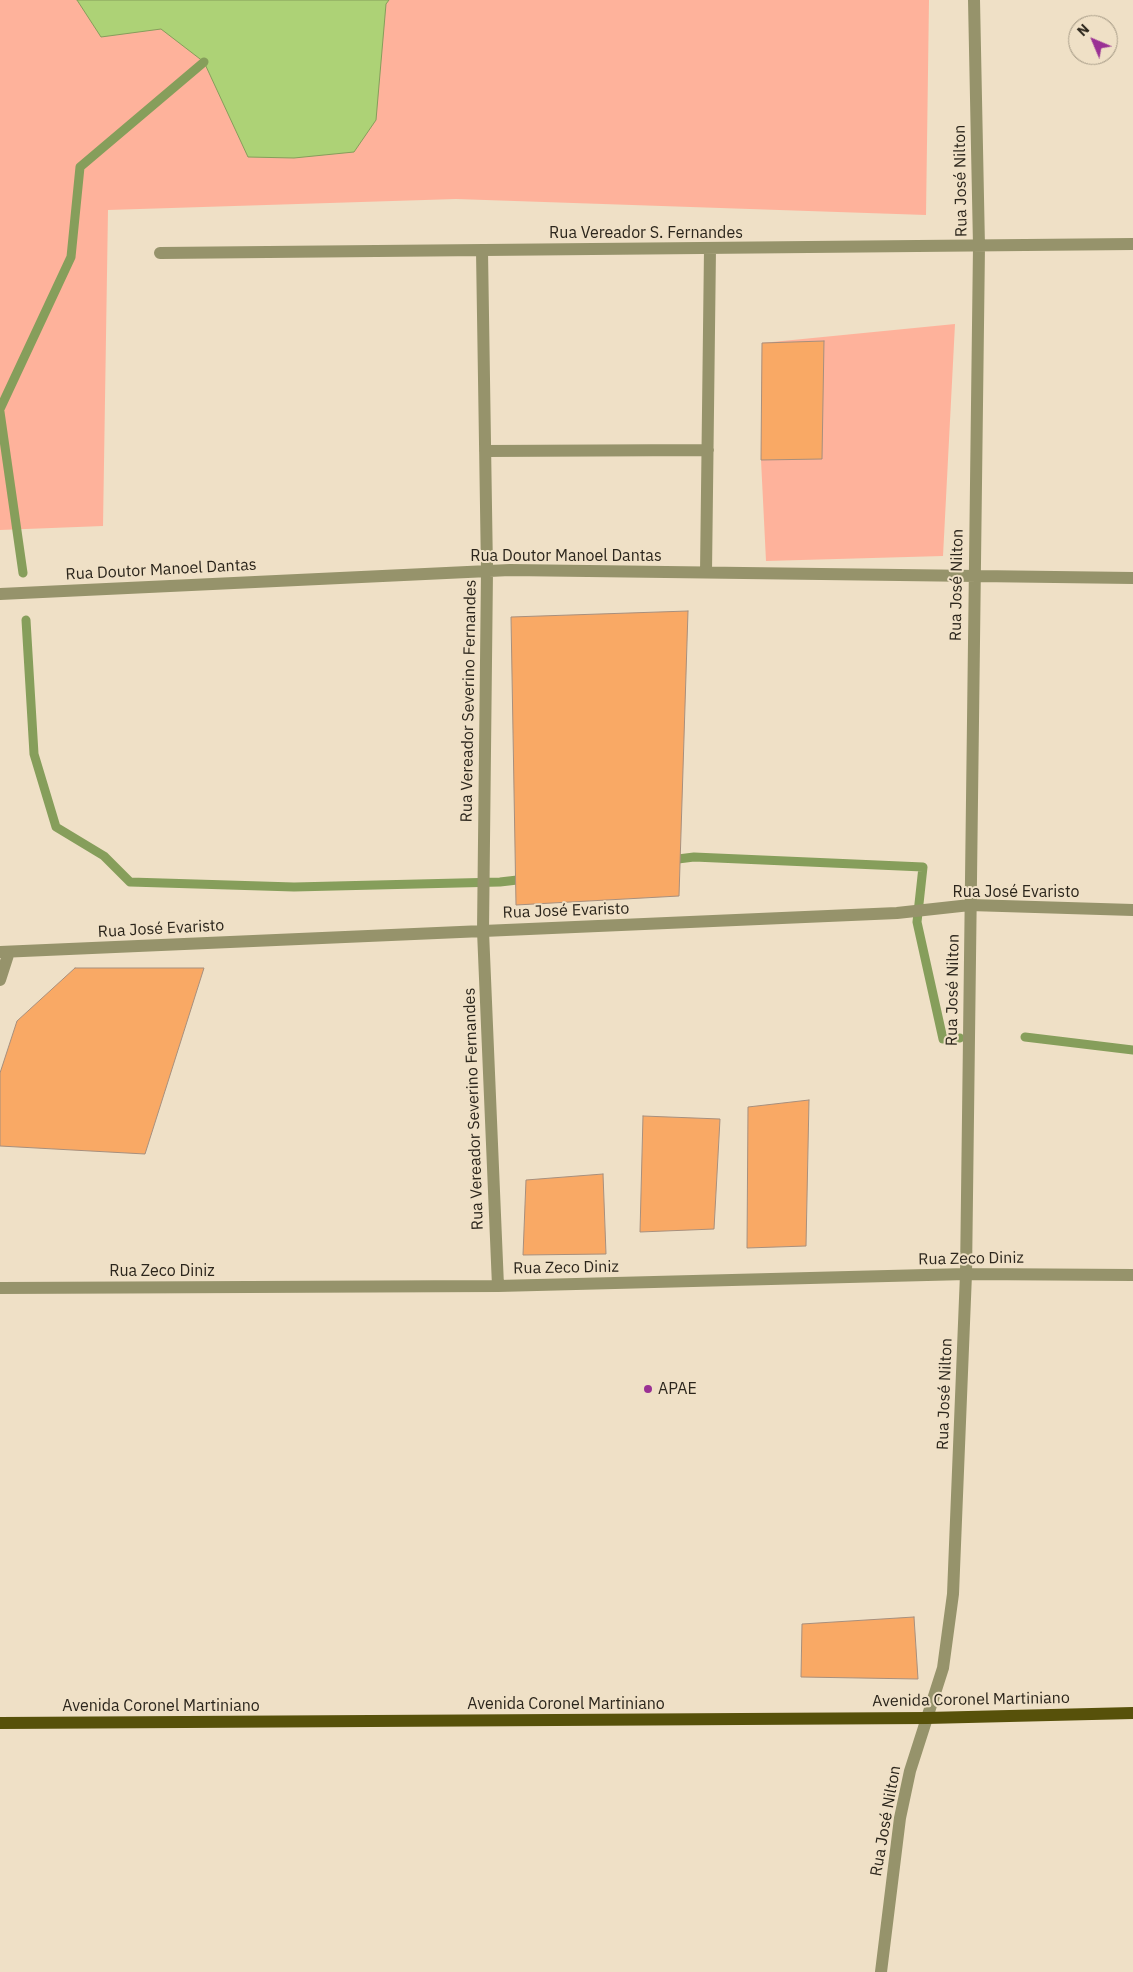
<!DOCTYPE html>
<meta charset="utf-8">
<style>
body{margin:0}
#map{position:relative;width:1133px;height:1972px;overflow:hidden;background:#efe0c6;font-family:"IBM Plex Sans",sans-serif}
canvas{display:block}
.north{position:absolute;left:1068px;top:15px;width:50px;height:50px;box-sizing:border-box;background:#efe0c6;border:1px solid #a19682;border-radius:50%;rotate:315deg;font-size:14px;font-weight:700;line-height:20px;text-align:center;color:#2c261c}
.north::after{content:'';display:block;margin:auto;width:18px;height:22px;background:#9a3194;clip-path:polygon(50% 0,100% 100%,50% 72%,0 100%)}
</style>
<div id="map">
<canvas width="1133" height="1972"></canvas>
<div class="north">N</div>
</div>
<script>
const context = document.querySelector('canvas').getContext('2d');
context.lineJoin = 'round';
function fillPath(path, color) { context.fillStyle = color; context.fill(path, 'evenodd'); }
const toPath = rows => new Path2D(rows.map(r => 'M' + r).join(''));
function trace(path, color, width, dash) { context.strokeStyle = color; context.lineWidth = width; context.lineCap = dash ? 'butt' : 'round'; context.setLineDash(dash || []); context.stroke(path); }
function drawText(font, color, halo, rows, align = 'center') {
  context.font = font + ' "IBM Plex Sans",sans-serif'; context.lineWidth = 4; context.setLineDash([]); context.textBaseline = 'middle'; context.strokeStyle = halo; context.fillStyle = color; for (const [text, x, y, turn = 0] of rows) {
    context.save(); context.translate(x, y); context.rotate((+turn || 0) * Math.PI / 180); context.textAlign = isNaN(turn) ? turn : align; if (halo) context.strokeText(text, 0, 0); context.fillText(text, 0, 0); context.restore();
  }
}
fillPath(toPath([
 [0,0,929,0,926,215,456,199,108,210,103,526,0,530],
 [955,324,943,556,766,561,761,460,762,343]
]), '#feb29b');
const water = toPath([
 [77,0,389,0,386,4,376,120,354,152,294,158,248,157,204,62,161,29,101,37,77,0]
]);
fillPath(water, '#add276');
trace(water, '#869e5b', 1);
trace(toPath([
 [0,409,71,257,80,167,204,62],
 [0,412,23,573],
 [26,620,34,754,56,827,104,856,130,882,294,887,500,882,526,879],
 [670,860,694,857,923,867,917,922,943,1039,960,1038],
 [1025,1037,1133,1050]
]), '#869e5b', 9);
const building = toPath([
 [824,341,822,459,761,460,762,343,824,341],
 [688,611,679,896,516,905,511,617,688,611],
 [75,968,204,968,145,1154,0,1146,0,1073,17,1021,75,968],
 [809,1100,806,1246,747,1248,748,1107,809,1100],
 [643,1116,720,1119,714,1229,640,1232,643,1116],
 [603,1174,606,1254,523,1255,526,1180,603,1174],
 [914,1617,918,1679,801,1677,802,1624,914,1617]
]);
fillPath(building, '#f9a965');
trace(building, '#a78f7d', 1);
trace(toPath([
 [482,251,487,571,483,931,498,1286],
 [160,253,1133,244],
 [485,451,708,450],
 [706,572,710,249],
 [0,594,510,570,1133,578],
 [0,952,897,913,970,905,1133,910],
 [0,980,9,952],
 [0,1288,498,1286,966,1274,1133,1275],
 [881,1972,900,1818,910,1771,943,1668,953,1594,966,1274,979,246,974,0]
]), '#96936b', 12);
trace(toPath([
 [0,1723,927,1718,1133,1713]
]), '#57510a', 12);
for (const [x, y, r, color] of [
 [648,1389,5,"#9a3194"]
]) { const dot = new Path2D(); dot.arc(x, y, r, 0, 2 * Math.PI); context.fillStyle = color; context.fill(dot); trace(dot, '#efe0c6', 2); }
drawText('16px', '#2c261c', '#efe0c6', [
 ["Rua José Nilton",961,181,-91],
 ["Rua Vereador S. Fernandes",646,233],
 ["Rua Doutor Manoel Dantas",566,556],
 ["Rua Doutor Manoel Dantas",161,570,-3],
 ["Rua José Nilton",957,585,-89],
 ["Rua Vereador Severino Fernandes",469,701,-89],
 ["Rua José Evaristo",1016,892],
 ["Rua José Evaristo",566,911,-2],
 ["Rua José Evaristo",161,929,-3],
 ["Rua José Nilton",953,990,-89],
 ["Rua Vereador Severino Fernandes",474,1109,-92],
 ["Rua Zeco Diniz",971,1259,-1],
 ["Rua Zeco Diniz",566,1268,-1],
 ["Rua Zeco Diniz",162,1271],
 ["Rua José Nilton",945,1394,-88],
 ["Avenida Coronel Martiniano",971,1700,-1],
 ["Avenida Coronel Martiniano",566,1704],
 ["Avenida Coronel Martiniano",161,1706],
 ["Rua José Nilton",886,1821,-80]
]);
drawText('16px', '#2c261c', '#efe0c6', [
 ["APAE",658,1389]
], 'left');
</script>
